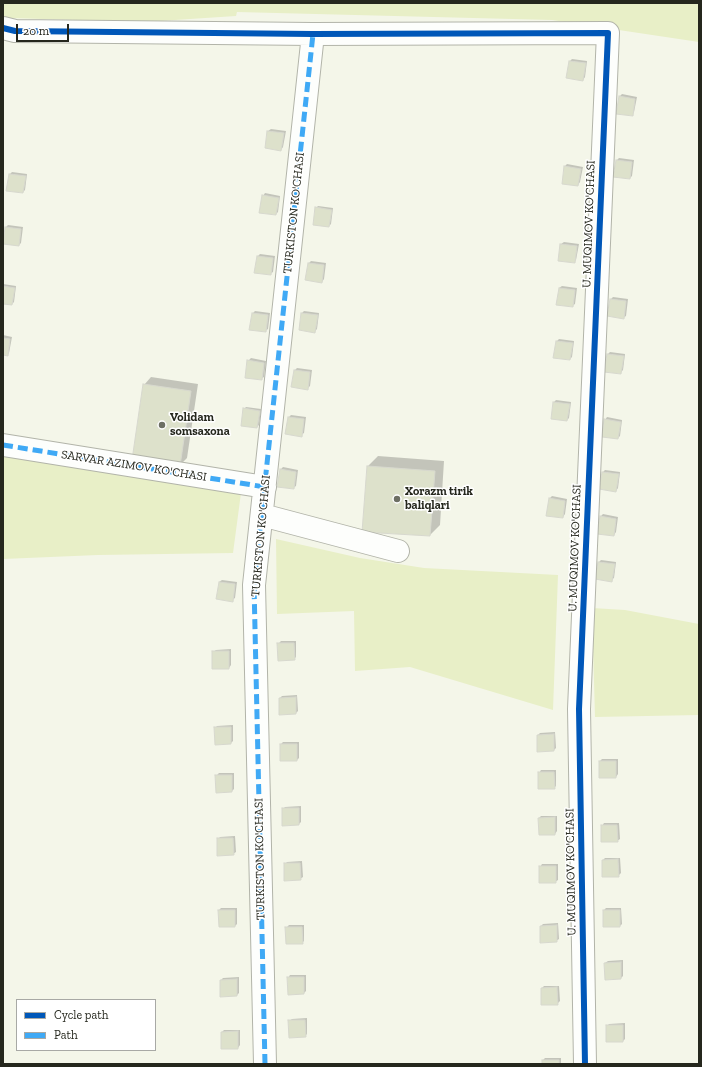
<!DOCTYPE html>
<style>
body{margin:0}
#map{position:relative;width:702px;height:1067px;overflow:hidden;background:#f4f6e9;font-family:"Zilla Slab",serif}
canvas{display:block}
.frame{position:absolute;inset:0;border:4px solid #25271d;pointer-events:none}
.legend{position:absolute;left:16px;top:999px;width:140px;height:52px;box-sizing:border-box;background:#fff;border:1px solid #a8a9a5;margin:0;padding:5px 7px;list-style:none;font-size:12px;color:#25271d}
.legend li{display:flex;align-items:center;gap:8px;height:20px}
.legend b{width:20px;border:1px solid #a8a9a5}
.scale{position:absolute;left:16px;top:24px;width:53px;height:18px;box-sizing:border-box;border:2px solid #25271d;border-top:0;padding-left:5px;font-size:12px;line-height:14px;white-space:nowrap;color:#25271d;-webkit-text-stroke:3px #fff;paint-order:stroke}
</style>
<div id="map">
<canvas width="702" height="1067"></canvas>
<div class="frame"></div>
<ul class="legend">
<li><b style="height:5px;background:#0057b8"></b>Cycle path</li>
<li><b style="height:5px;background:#3fa9f5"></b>Path</li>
</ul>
<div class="scale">20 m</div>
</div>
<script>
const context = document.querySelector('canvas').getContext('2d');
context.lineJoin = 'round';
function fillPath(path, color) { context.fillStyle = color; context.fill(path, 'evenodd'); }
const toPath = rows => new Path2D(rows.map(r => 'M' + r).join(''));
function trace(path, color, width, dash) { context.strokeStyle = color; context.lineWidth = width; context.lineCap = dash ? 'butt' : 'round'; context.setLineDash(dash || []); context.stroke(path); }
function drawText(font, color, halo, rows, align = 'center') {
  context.font = font + ' "Zilla Slab",serif'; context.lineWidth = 3; context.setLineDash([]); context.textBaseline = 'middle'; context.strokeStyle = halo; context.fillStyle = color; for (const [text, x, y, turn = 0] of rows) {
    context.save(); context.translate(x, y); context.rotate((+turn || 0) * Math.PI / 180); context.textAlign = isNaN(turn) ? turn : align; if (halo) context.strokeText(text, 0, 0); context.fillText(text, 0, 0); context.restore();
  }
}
fillPath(toPath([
 [3,3,699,3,699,42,552,20,237,12,236,16,144,22,10,18,3,17],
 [3,454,241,493,233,553,98,555,3,559],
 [276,539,360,558,424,568,558,575,553,710,410,667,355,671,354,611,277,614],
 [592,608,625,610,699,624,699,715,595,717]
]), '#e8efc7');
fillPath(toPath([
 [572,59,587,61,585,77,583,80,570,61],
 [622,94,637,97,634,112,632,115,620,96],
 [271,129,286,131,283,147,281,150,266,148,268,131],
 [619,158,634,160,632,176,630,178,617,160],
 [567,164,583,167,580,182,578,185,565,166],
 [12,172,27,174,25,190,23,192,10,174],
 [265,193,280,196,278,212,276,214,263,196],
 [318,206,333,208,331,224,329,226,316,208],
 [8,225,23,227,21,243,19,245,3,243,6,227],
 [564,242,579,244,576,260,574,262,559,260,561,244],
 [260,254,275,256,273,272,270,274,255,272,258,256],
 [311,261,326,263,324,279,322,282,309,263],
 [3,284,16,286,14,302,12,304,3,303],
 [562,286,577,288,575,304,572,306,559,288],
 [613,297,628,299,626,316,623,318,611,299],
 [255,311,270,313,268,329,265,331,250,329,253,313],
 [304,311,319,313,317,329,315,331,302,313],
 [3,335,12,337,9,353,7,355,3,354],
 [559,339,574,341,572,357,570,359,555,357,557,341],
 [610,352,625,354,623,370,621,372,608,354],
 [251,358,266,361,264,377,261,379,248,361],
 [297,368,312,370,310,386,307,389,295,370],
 [151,377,198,384,187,458,180,465,144,385],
 [556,400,571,402,569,418,567,420,552,418,554,402],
 [246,407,261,409,259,425,257,427,244,409],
 [291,415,306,417,304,433,301,435,289,417],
 [607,417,622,420,620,436,618,438,605,420],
 [378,456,444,461,440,525,430,535,368,466],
 [283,467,298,470,296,486,293,488,280,470],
 [605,470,620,472,618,488,616,491,603,472],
 [552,496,567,499,565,514,563,517,550,498],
 [603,514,618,517,616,532,614,535,601,516],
 [601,560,616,562,614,578,611,580,599,562],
 [222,580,237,582,235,598,232,600,219,582],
 [281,641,296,641,296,657,294,659,278,644],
 [231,649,231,665,229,668,213,652,216,650],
 [297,695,298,711,296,713,280,698,282,696],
 [233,725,233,741,231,743,215,728,217,726],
 [555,732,556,748,554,750,538,735,540,733],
 [283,742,299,742,299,758,297,760,281,744],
 [602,759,618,759,618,774,616,777,600,761],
 [541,770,556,770,556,786,554,788,539,773],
 [219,773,234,773,234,789,232,791,216,776],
 [301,806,301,822,299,824,283,809,285,807],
 [541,816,557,816,557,831,555,834,539,818],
 [604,823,619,823,620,839,617,841,602,826],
 [235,836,236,852,233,854,218,839,220,837],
 [605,858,620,858,621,873,618,876,603,876,603,860],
 [302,861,303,877,300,879,285,864,287,862],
 [542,864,558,864,558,880,555,882,540,867],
 [221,908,237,908,237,924,235,926,219,910],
 [606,908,621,908,622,924,620,926,604,910],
 [558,923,559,939,556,941,541,942,541,926,543,924],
 [289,925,304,925,304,941,302,943,286,928],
 [623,960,623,976,621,978,606,979,605,963,608,961],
 [290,975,306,975,306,991,304,993,288,978],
 [239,977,239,993,237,995,221,980,223,978],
 [544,986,559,986,560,1001,557,1004,542,988],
 [307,1018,307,1034,305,1036,289,1021,292,1019],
 [625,1023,625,1039,623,1041,607,1026,609,1024],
 [224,1030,240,1030,240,1045,238,1048,222,1032],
 [545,1058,561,1058,561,1064,543,1064,543,1060]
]), '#0003');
const building = toPath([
 [569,61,586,63,583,81,566,78,569,61],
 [619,96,635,99,633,116,616,114,619,96],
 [267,131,284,133,281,151,265,148,267,131],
 [616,160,632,162,630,179,613,177,616,160],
 [564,166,581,169,578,186,562,184,564,166],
 [9,174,26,176,23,193,6,191,9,174],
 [262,195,279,198,276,215,259,213,262,195],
 [315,207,332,210,329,227,313,225,315,207],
 [5,227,21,229,19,246,3,244,5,227],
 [560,244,577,246,575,263,558,261,560,244],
 [257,256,273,258,271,275,254,273,257,256],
 [308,263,324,265,322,283,305,280,308,263],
 [3,286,15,288,12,305,3,304,3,286],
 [559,288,575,290,573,307,556,305,559,288],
 [610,299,626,301,624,319,607,316,610,299],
 [252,313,268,315,266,332,249,330,252,313],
 [301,313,318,315,315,333,299,330,301,313],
 [3,338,10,339,8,356,3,355,3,338],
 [556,341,573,343,570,360,553,358,556,341],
 [607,354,624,356,621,374,604,372,607,354],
 [247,360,264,363,262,380,245,378,247,360],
 [294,370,310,372,308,390,291,387,294,370],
 [143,384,191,391,180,466,132,460,143,384],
 [553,402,570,404,567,421,551,419,553,402],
 [243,408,260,411,257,428,241,426,243,408],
 [288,417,304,419,302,437,285,434,288,417],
 [604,419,621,422,618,439,602,437,604,419],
 [367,466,435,471,430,536,362,532,367,466],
 [280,469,296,472,294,489,277,487,280,469],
 [602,472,619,474,616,492,599,489,602,472],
 [549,498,565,501,563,518,546,516,549,498],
 [600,516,616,519,614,536,597,534,600,516],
 [598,562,615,564,612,582,595,579,598,562],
 [219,582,235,584,233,602,216,599,219,582],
 [277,643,294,643,295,660,278,661,277,643],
 [212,651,229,651,229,669,212,669,212,651],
 [296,697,296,714,279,715,279,698,296,697],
 [214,727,231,727,231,744,215,745,214,727],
 [554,734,554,751,537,752,537,735,554,734],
 [280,744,297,744,297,761,280,761,280,744],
 [599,761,616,761,616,778,599,778,599,761],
 [538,772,554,772,555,789,538,789,538,772],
 [215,775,232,775,232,792,216,793,215,775],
 [282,808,299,808,299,825,282,826,282,808],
 [555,817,555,835,539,835,538,818,555,817],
 [601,825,617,825,618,842,601,842,601,825],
 [217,838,233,838,234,855,217,856,217,838],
 [618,859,619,877,602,877,602,860,618,859],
 [284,863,300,863,301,880,284,881,284,863],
 [539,866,556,866,556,883,539,883,539,866],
 [218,910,235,910,235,927,219,927,218,910],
 [603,910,620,910,620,927,603,927,603,910],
 [557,925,557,942,540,943,540,926,557,925],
 [285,927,302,927,303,944,286,944,285,927],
 [621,962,621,979,605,980,604,963,621,962],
 [287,977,304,977,304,994,288,995,287,977],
 [237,979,237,996,220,997,220,980,237,979],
 [557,987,558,1005,541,1005,541,988,557,987],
 [288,1020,305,1020,306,1037,289,1038,288,1020],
 [606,1025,623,1025,623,1042,606,1042,606,1025],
 [238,1031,238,1049,221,1049,221,1032,238,1031],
 [542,1060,559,1060,559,1064,542,1064,542,1060]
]);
fillPath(building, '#dde1cb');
trace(building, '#d7d8ce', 1);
const minor = toPath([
 [3,28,15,31,313,34,608,33,579,709,585,1064],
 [3,445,265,487],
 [262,515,398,551],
 [265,1064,254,585,313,34]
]);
trace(minor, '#b2b4a9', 24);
trace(minor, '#fdfefc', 22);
trace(toPath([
 [3,445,265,487],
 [265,1064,254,585,313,34]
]), '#3fa9f5', 5, [10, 5]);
trace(toPath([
 [3,28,15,31,313,34,608,33,579,709,585,1064]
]), '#0057b8', 6);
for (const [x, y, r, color] of [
 [162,425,4,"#6d6f64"],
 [397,499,4,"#6d6f64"]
]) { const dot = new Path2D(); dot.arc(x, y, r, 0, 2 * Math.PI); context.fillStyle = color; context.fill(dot); trace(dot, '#fff', 1.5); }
drawText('12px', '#25271d', '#fff', [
 ["TURKISTON KO'CHASI",294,213,-84],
 ["U. MUQIMOV KO'CHASI",589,224,-88],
 ["SARVAR AZIMOV KO'CHASI",134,466,9],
 ["TURKISTON KO'CHASI",261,536,-85],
 ["U. MUQIMOV KO'CHASI",575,548,-88],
 ["TURKISTON KO'CHASI",260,859,-91],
 ["U. MUQIMOV KO'CHASI",571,872,-91]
]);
drawText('bold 12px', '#25271d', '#fff', [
 ["Volidam",170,418],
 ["somsaxona",170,432],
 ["Xorazm tirik",405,492],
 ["baliqlari",405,506]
], 'left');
</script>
